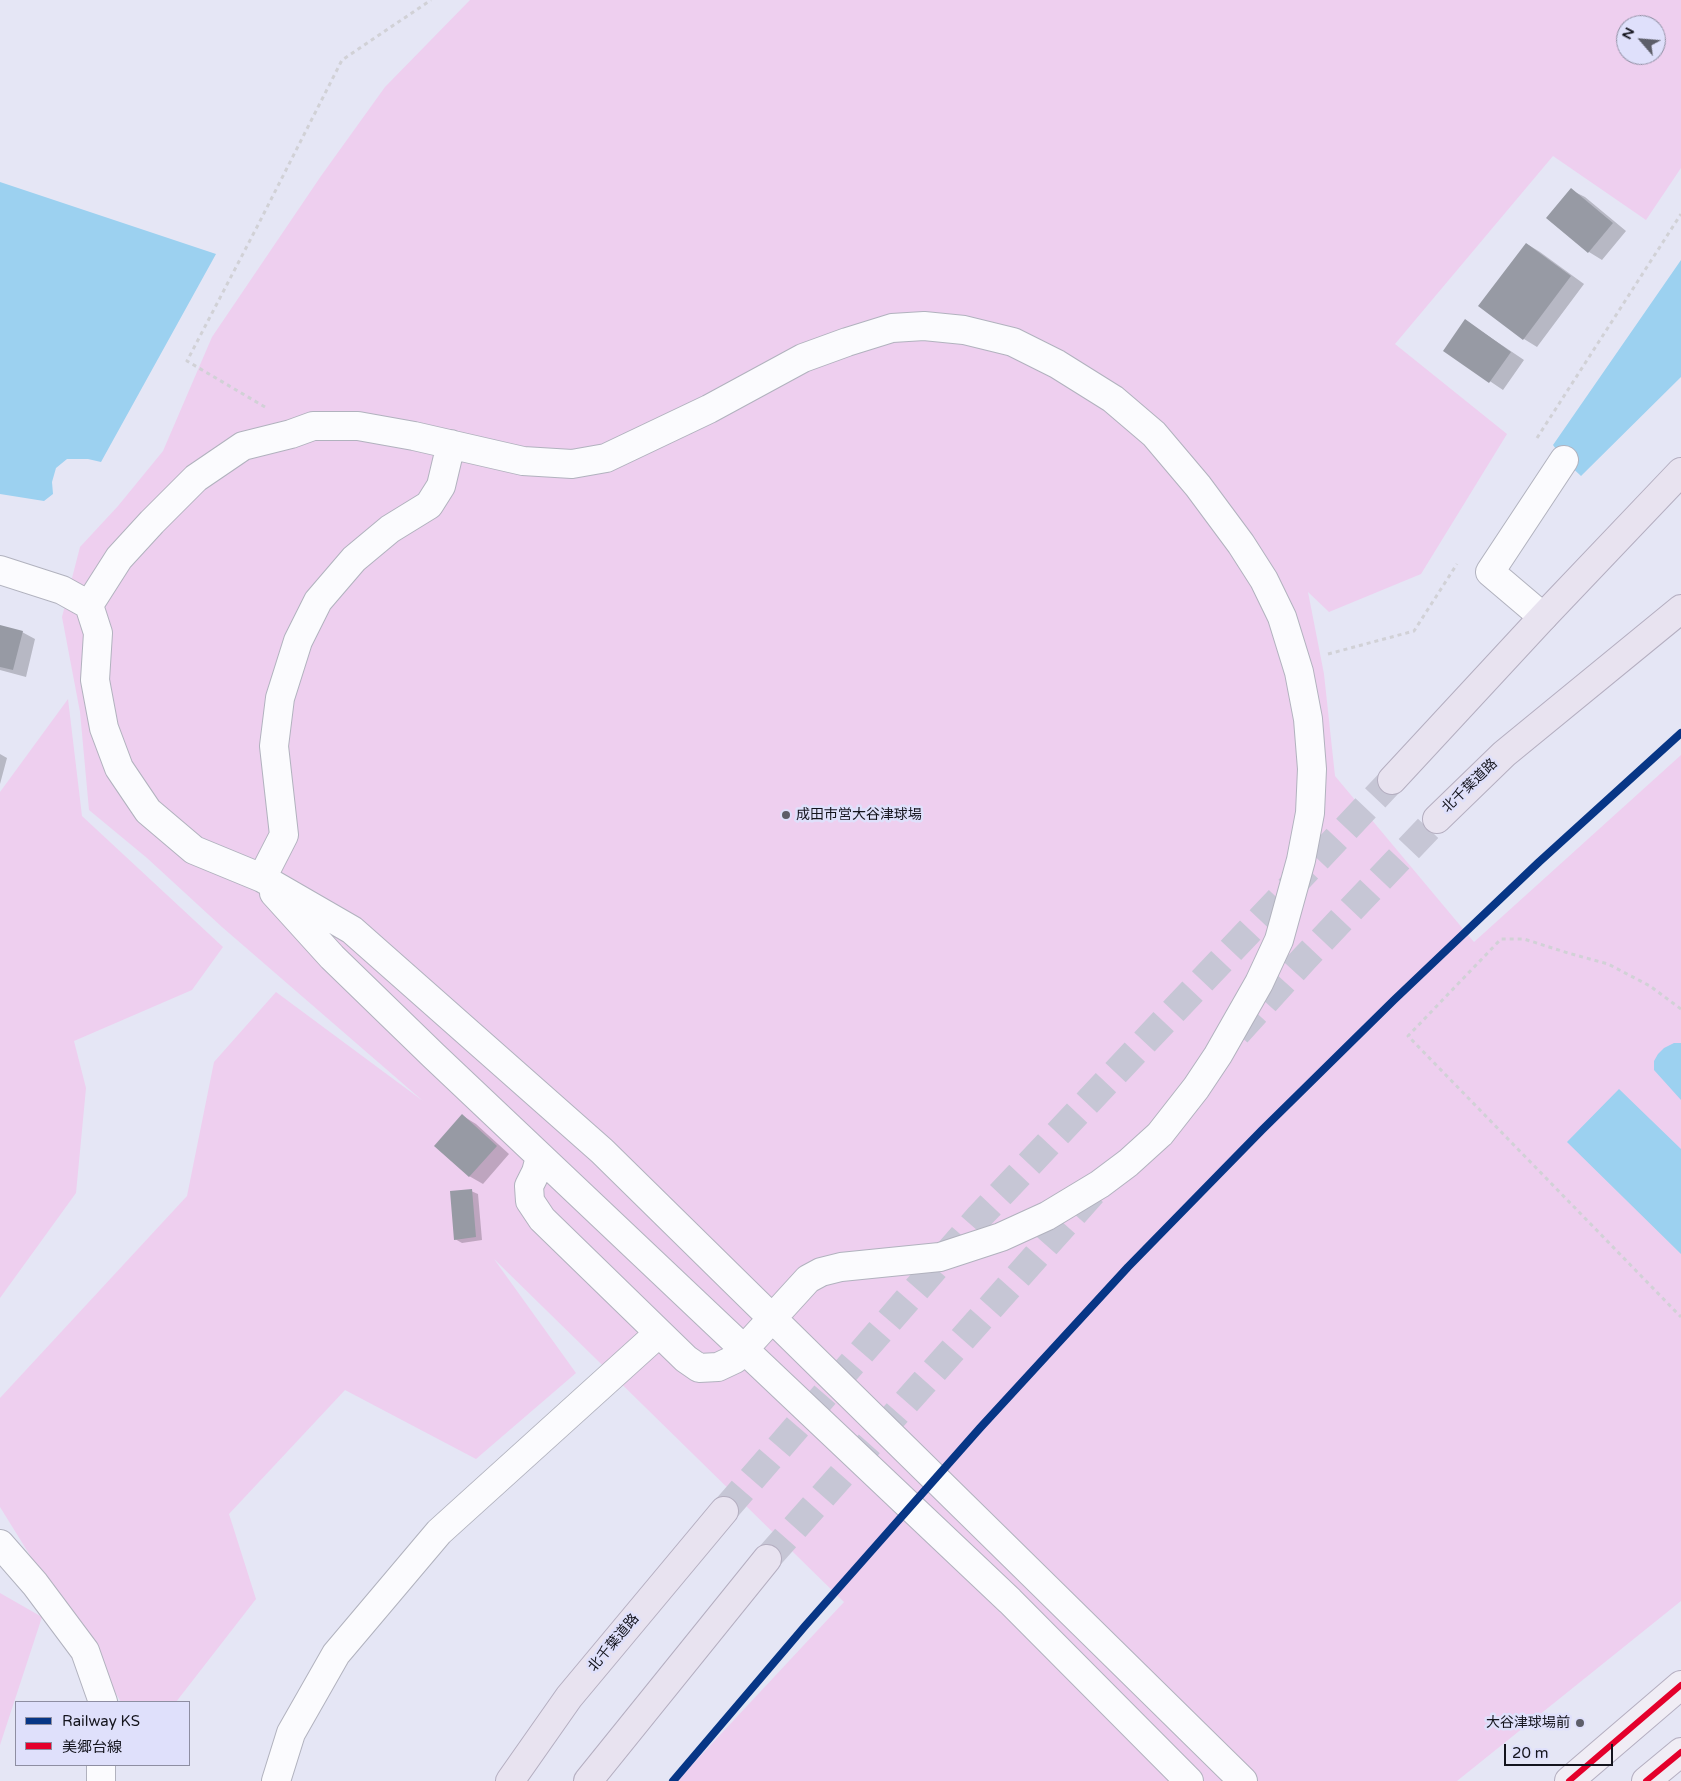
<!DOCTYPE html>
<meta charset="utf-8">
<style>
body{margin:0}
#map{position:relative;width:1681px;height:1781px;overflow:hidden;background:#e5e6f5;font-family:"Varela Round","Noto Sans JP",sans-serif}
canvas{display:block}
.legend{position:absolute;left:15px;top:1701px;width:175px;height:65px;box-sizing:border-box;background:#dfe0fb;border:1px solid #8e8ea2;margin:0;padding:6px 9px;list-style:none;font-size:15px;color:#14141d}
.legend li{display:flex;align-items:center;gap:10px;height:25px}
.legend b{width:25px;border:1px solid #8e8ea2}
.north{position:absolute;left:1616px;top:15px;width:50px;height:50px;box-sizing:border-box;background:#dfe0fb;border:1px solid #8e8ea2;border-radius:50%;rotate:297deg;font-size:14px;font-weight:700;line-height:20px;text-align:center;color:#14141d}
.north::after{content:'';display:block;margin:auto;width:18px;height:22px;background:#5d5e69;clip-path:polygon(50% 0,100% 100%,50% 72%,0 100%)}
.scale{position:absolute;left:1504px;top:1744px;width:109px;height:22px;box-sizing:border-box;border:2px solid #14141d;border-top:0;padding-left:6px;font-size:15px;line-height:18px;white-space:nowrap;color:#14141d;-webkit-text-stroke:4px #dfe0fb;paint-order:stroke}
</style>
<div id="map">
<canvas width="1681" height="1781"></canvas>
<ul class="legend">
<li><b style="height:6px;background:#073686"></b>Railway KS</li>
<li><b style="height:6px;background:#e4002b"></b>美郷台線</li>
</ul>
<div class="north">N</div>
<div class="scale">20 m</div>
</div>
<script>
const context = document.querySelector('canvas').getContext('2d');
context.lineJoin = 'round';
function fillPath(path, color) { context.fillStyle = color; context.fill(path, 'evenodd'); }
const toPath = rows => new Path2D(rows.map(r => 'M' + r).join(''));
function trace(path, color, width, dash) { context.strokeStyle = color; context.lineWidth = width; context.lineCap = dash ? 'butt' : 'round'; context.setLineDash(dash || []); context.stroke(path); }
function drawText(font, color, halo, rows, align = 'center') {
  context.font = font + ' "Varela Round","Noto Sans JP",sans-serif'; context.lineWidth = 5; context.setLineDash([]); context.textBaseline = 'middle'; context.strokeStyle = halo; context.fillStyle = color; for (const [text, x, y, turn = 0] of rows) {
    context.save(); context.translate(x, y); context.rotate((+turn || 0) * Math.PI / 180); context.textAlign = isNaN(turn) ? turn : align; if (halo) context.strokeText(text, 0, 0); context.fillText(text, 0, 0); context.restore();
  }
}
fillPath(toPath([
 [470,0,1681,0,1681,168,1646,220,1553,156,1395,344,1507,434,1421,574,1329,612,1308,592,1324,674,1335,776,1474,942,1681,755,1681,1601,1457,1781,677,1781,844,1602,494,1259,576,1373,476,1459,345,1390,229,1514,256,1599,176,1702,121,1702,0,1507,0,1398,187,1196,214,1062,276,992,423,1101,222,927,147,858,89,810,80,712,62,617,80,547,118,506,163,451,212,337,321,176,385,87],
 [1626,25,1656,25,1656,55,1626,55],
 [68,699,82,816,223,947,192,990,74,1041,86,1088,76,1193,0,1298,0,792],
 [0,1593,42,1617,0,1745]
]), '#eecfef');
fillPath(toPath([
 [0,182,216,254,101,462,88,459,67,459,56,468,52,482,53,494,44,501,0,494],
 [1681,260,1681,377,1581,476,1564,460,1553,445],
 [1674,1043,1681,1043,1681,1100,1654,1070,1654,1061,1658,1054,1664,1048],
 [1619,1089,1681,1149,1681,1254,1567,1142]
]), '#9cd1f0');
fillPath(toPath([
 [1571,190,1585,197,1626,231,1602,260,1589,252,1548,218],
 [1527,244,1540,252,1584,284,1537,347,1524,339],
 [1466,321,1524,360,1503,390,1445,351],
 [0,626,22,632,35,639,26,677,0,670],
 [0,754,7,758,0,784],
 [463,1116,476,1124,509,1154,483,1184,469,1176],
 [471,1191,478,1194,482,1240,462,1243,455,1239]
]), '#0003');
fillPath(toPath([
 [1571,188,1613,223,1588,253,1546,218],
 [1526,243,1571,276,1523,340,1478,306],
 [1465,319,1511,352,1489,383,1443,351],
 [0,625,23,631,13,670,0,667],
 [462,1114,497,1146,469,1177,434,1146],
 [472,1189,476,1237,454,1240,450,1191]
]), '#979aa4');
trace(toPath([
 [1237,1033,1304,959,1437,819],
 [724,1511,980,1216,1392,780],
 [767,1559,1094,1191]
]), '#c6c6d5', 28, [28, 14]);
const minor = toPath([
 [0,570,62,590,89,605,98,633,95,680,104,728,119,768,148,811,194,850,262,878,352,930,602,1151,1243,1781],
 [89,605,119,558,152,522,196,478,243,446,291,434,313,426,358,426,414,436,523,461,572,464,606,458,709,409,803,358,847,342,892,328,924,326,964,330,1013,342,1057,364,1113,399,1154,434,1198,486,1241,544,1264,580,1282,617,1299,672,1308,719,1312,769,1310,813,1301,860,1279,940,1259,983,1218,1055,1196,1088,1160,1134,1128,1163,1100,1184,1047,1216,1001,1237,940,1257,841,1267,821,1272,808,1279,735,1359,718,1367,699,1368,686,1359,542,1219,530,1201,529,1186,536,1172,540,1157],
 [1543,617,1490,572,1564,460],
 [262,878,284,835,274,746,280,698,298,641,318,601,354,559,390,529,429,505,441,486,451,444],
 [274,893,332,957,433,1055,1010,1601,1189,1781],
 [0,1544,35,1584,85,1651,103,1702],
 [101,1781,101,1765],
 [276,1781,291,1733,336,1654,439,1532,659,1333]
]);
const major = toPath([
 [1569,1781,1681,1685],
 [1646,1781,1681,1752]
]);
const highway = toPath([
 [1392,780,1543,617,1681,472],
 [1437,819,1504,754,1681,609],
 [510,1781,569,1697,724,1511],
 [588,1781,767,1559]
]);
trace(minor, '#b1b2be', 30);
trace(major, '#b4aec0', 30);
trace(highway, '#b4aec0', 30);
trace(toPath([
 [265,407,187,361,258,225,342,60,431,0],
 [1537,438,1681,214],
 [1328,654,1414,631,1457,564],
 [1681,1009,1650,986,1608,964,1568,953,1524,939,1501,939,1408,1036,1681,1317]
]), '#d1d1d6', 3, [4, 4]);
trace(minor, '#fbfbfe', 28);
trace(major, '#f0edf5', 28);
trace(highway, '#e8e3f0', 28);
trace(toPath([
 [1569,1781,1681,1685],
 [1646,1781,1681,1752]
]), '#e4002b', 6);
trace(toPath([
 [673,1781,805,1626,980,1428,1128,1267,1262,1130,1394,1000,1539,862,1681,733]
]), '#073686', 8);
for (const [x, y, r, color] of [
 [786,815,5,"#5d5e69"],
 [1580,1723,5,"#5d5e69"]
]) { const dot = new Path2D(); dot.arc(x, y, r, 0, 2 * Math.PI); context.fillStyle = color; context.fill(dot); trace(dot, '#dfe0fb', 2); }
drawText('14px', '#14141d', '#dfe0fb', [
 ["北千葉道路",1470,786,-44],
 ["北千葉道路",614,1643,-50]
]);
drawText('14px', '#14141d', '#dfe0fb', [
 ["成田市営大谷津球場",796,815],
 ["大谷津球場前",1570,1723,"right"]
], 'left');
</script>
